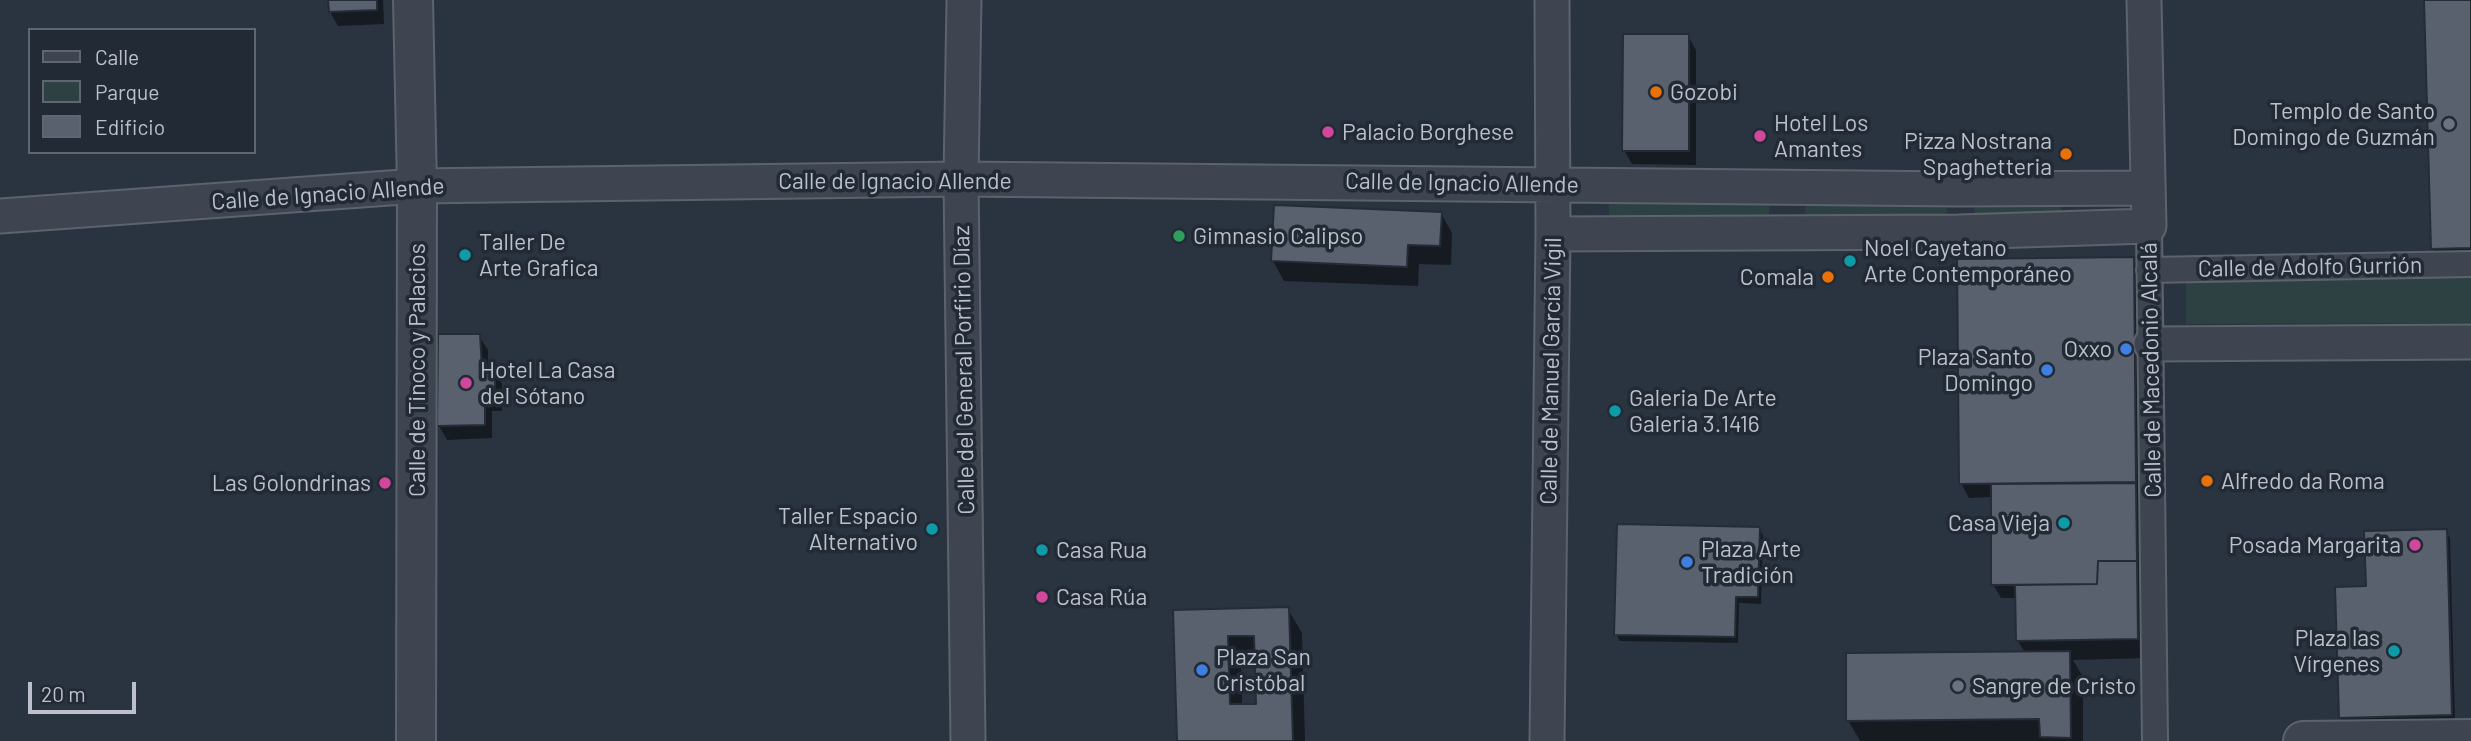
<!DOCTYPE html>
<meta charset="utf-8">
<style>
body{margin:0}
#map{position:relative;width:2471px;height:741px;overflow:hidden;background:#2a3340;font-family:Barlow,sans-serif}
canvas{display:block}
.legend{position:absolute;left:28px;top:28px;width:228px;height:126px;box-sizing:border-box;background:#222a35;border:2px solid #5f6671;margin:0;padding:9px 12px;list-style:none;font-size:21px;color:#bbc0ca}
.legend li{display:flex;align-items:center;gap:14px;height:35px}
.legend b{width:35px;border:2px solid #5f6671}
.scale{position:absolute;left:28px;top:682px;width:108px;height:32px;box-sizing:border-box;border:4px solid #bbc0ca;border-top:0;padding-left:9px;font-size:21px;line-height:24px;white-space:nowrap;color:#bbc0ca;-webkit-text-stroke:5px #222a35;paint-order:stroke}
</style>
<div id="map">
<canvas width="2471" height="741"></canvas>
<ul class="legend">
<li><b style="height:9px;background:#3e4550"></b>Calle</li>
<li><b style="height:19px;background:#2d4042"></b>Parque</li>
<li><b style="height:19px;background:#59616f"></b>Edificio</li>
</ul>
<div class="scale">20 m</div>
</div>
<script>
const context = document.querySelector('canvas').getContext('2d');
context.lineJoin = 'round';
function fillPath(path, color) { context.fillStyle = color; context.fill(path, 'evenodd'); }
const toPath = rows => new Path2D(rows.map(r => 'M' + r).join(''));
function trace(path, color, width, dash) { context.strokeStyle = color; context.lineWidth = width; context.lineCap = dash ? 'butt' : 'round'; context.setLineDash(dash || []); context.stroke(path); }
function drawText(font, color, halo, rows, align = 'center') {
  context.font = font + ' Barlow,sans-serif'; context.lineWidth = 7; context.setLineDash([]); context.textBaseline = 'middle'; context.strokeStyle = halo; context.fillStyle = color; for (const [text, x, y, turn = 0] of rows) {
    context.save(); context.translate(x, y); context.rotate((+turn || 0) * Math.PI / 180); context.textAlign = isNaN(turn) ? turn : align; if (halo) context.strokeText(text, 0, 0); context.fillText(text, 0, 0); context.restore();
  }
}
fillPath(toPath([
 [1608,190,1770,196,1769,220,1609,218],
 [1806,199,1946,203,1948,225,1805,221],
 [1975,202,2061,203,2062,223,1974,224],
 [2471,277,2471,323,2186,324,2186,278]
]), '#2d4042');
fillPath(toPath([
 [330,0,383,0,384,24,338,26,330,12],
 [2426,0,2471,0,2471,272,2447,273,2433,249],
 [1688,36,1696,50,1696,165,1632,164,1624,150],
 [1441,213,1452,233,1451,265,1419,264,1418,286,1284,281,1273,261],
 [2133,259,2141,273,2148,658,2073,660,2083,677,2083,741,1860,741,1848,720,2025,653,2018,641,2017,598,2001,598,1993,584,1992,497,1969,498,1961,483],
 [479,336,488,350,488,370,494,370,502,384,502,411,492,411,492,438,447,440,439,426],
 [1759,529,1763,535,1761,604,1739,603,1738,643,1620,641,1616,634],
 [2446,531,2450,538,2455,721,2344,724,2340,718],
 [1288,609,1302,633,1305,741,1179,741,1175,612],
 [1256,660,1257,705,1242,705,1241,661]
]), '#0007');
const building = toPath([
 [328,0,377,0,377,10,329,12,328,0],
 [2424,0,2471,0,2471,248,2431,249,2424,0],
 [1623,34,1689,34,1689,151,1622,151,1623,34],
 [1274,205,1442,212,1440,246,1408,245,1407,267,1271,261,1274,205],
 [2134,257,2136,482,1959,484,1957,259,2134,257],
 [438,334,480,334,482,369,495,368,495,397,485,398,485,425,437,426,438,334],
 [2136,483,2137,561,2098,561,2097,584,1991,585,1991,484,2136,483],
 [1617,524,1760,527,1758,597,1736,597,1735,637,1614,635,1617,524],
 [2447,529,2452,715,2339,718,2335,587,2366,586,2364,531,2447,529],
 [2098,561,2137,561,2138,639,2016,641,2015,585,2097,584,2098,561],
 [1289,607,1293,741,1177,741,1173,610,1289,607],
 [1228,636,1254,636,1256,704,1230,704,1228,636],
 [2070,651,2071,738,2040,737,2039,719,1846,721,1846,653,2070,651]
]);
fillPath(building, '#59616f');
trace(building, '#242c37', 2);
const pedestrian = toPath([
 [2149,226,2155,741],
 [2149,270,2471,264]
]);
const minor = toPath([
 [964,0,961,179,968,741],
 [0,216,417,186,961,179,1959,189,2148,188],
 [1553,234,1959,232,2149,226,2144,0],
 [2151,344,2471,342],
 [1547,741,1553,234,1552,0]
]);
const tertiary = toPath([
 [413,0,417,186,416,741],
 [2303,741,2471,739]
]);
trace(pedestrian, '#5c636d', 28);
trace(minor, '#5c636d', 37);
trace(tertiary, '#5c636d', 42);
trace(pedestrian, '#3e4550', 24);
trace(minor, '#3e4550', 33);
trace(tertiary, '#3e4550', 38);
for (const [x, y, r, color] of [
 [1656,92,7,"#e8710a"],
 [2449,124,7,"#6b7280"],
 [1328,132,7,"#d1479c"],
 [1760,136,7,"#d1479c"],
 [2066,154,7,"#e8710a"],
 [1179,236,7,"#2e9e5b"],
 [465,255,7,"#0f9aa8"],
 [1850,261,7,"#0f9aa8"],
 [1828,277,7,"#e8710a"],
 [2126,349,7,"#3f7fe0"],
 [2047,370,7,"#3f7fe0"],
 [466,383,7,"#d1479c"],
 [1615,411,7,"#0f9aa8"],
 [2207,481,7,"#e8710a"],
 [385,483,7,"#d1479c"],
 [2064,523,7,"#0f9aa8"],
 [932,529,7,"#0f9aa8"],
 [2415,545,7,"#d1479c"],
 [1042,550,7,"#0f9aa8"],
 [1687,562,7,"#3f7fe0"],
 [1042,597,7,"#d1479c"],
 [2394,651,7,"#0f9aa8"],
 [1202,670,7,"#3f7fe0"],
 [1958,686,7,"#6b7280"]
]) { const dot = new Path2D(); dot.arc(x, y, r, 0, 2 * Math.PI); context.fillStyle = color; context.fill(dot); trace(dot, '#222a35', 2.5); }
drawText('23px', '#bbc0ca', '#222a35', [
 ["Gozobi",1670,92],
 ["Templo de Santo",2435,111,"right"],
 ["Domingo de Guzmán",2435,137,"right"],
 ["Hotel Los",1774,123],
 ["Amantes",1774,149],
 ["Palacio Borghese",1342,132],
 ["Pizza Nostrana",2052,141,"right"],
 ["Spaghetteria",2052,167,"right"],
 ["Gimnasio Calipso",1193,236],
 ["Taller De",479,242],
 ["Arte Grafica",479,268],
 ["Noel Cayetano",1864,248],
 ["Arte Contemporáneo",1864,274],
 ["Comala",1814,277,"right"],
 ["Oxxo",2112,349,"right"],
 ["Plaza Santo",2033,357,"right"],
 ["Domingo",2033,383,"right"],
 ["Hotel La Casa",480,370],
 ["del Sótano",480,396],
 ["Galeria De Arte",1629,398],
 ["Galeria 3.1416",1629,424],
 ["Alfredo da Roma",2221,481],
 ["Las Golondrinas",371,483,"right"],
 ["Taller Espacio",918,516,"right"],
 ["Alternativo",918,542,"right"],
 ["Casa Vieja",2050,523,"right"],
 ["Posada Margarita",2401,545,"right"],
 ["Plaza Arte",1701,549],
 ["Tradición",1701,575],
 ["Casa Rua",1056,550],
 ["Casa Rúa",1056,597],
 ["Plaza las",2380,638,"right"],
 ["Vírgenes",2380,664,"right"],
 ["Plaza San",1216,657],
 ["Cristóbal",1216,683],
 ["Sangre de Cristo",1972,686]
], 'left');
drawText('23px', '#bbc0ca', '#222a35', [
 ["Calle de Ignacio Allende",895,181],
 ["Calle de Ignacio Allende",1462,183,1],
 ["Calle de Ignacio Allende",328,194,-4],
 ["Calle de Adolfo Gurrión",2310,267,-1],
 ["Calle de Tinoco y Palacios",417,370,-90],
 ["Calle del General Porfirio Díaz",964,370,-91],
 ["Calle de Macedonio Alcalá",2151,370,-91],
 ["Calle de Manuel García Vigil",1551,371,-89]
]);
</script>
